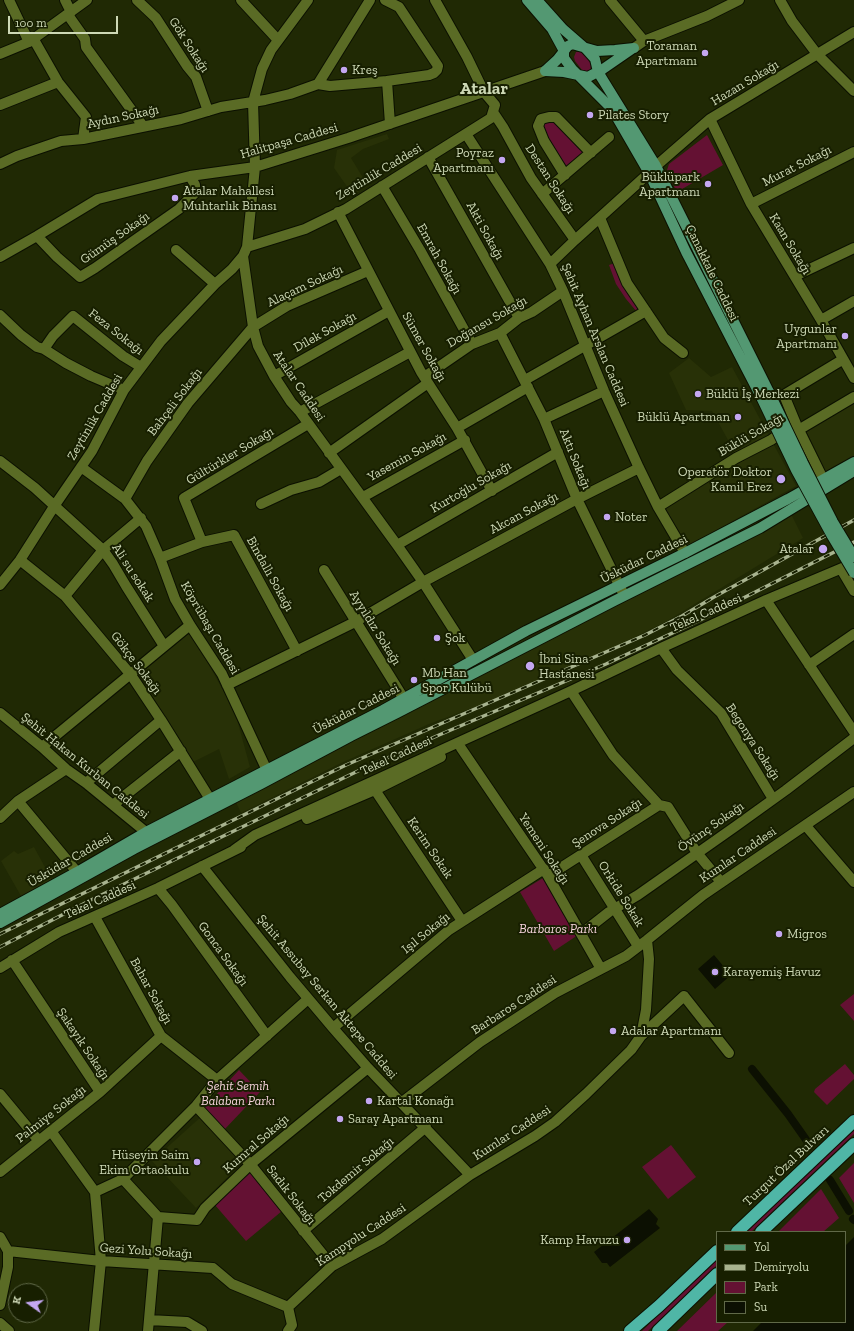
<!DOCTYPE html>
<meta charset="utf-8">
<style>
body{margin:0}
#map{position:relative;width:854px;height:1331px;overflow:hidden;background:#202904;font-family:"Zilla Slab",serif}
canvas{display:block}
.legend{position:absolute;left:716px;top:1231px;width:130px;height:92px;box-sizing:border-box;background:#171f00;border:1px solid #606948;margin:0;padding:5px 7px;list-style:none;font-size:12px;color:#cdd8b5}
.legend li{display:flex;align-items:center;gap:8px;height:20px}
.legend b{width:20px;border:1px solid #606948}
.north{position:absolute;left:8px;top:1283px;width:40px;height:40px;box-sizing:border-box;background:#171f00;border:1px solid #606948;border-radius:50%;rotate:284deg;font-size:11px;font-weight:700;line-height:16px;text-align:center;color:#cdd8b5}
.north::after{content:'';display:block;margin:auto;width:14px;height:18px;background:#c4a7f1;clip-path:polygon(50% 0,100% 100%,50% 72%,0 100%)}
.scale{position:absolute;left:8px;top:16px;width:110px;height:18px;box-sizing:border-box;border:2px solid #cdd8b5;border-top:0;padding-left:5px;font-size:12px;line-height:14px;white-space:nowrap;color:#cdd8b5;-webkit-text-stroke:3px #171f00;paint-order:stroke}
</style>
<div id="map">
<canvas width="854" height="1331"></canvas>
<ul class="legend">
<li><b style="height:5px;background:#539872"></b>Yol</li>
<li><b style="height:5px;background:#a8b38f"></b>Demiryolu</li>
<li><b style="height:11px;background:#641133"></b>Park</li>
<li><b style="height:11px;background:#0c1002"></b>Su</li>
</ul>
<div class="north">K</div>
<div class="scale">100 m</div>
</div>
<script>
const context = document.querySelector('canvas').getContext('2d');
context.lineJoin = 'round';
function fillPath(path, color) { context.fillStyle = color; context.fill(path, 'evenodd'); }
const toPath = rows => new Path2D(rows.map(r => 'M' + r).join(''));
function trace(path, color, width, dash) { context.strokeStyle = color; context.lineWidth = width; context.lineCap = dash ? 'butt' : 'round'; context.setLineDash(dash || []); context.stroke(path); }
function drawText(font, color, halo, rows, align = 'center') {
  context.font = font + ' "Zilla Slab",serif'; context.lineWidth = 4; context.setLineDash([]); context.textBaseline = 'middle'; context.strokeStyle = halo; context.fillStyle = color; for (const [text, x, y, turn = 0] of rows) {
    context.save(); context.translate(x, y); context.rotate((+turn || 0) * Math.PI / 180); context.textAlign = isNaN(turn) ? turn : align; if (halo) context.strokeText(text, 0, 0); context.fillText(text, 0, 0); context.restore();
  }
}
fillPath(toPath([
 [387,134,389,139,363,149,351,158,368,186,353,195,334,168,337,150],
 [689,358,711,377,732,367,796,486,684,548,663,508,739,460,712,411,686,410,669,373],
 [854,400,854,456,823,473,803,430],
 [791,514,803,538,667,621,580,664,554,673,518,688,499,698,429,724,341,763,241,813,235,800],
 [190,634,193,636,235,712,250,767,229,779,219,749,193,762,139,675,186,635],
 [34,847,52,880,21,896,1,861,14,851,18,854],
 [203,1115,242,1163,196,1208,152,1161]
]), '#283107');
fillPath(toPath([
 [576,52,581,52,588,58,591,65,590,72,582,70,575,61,574,57],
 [555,120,585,153,566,166,544,130,544,125,547,121],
 [707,135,723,165,677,192,669,177,667,170,669,164],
 [615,263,639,308,639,311,637,312,626,299,616,284,609,265],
 [543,878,578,935,554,951,520,892],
 [854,994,854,1021,840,1005],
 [845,1064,854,1075,854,1079,827,1105,814,1092,815,1089],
 [239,1070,260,1092,224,1130,203,1109],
 [854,1129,854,1134,751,1232,744,1232],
 [671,1145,696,1177,668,1199,642,1167],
 [854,1163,854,1203,839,1178],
 [249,1169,282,1211,246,1241,215,1205],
 [821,1189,839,1218,823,1232,778,1232],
 [717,1258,717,1265,692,1289,648,1331,642,1331],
 [717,1292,717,1322,728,1322,718,1331,677,1331]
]), '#641133');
fillPath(toPath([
 [714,955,731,975,715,989,698,969],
 [649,1209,658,1219,656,1224,660,1228,610,1267,607,1263,602,1263,594,1252],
 [854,1237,854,1331,753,1331,762,1322,845,1322,845,1246]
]), '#0c1002');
trace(toPath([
 [752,1069,788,1114,807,1141],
 [830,1180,849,1211],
 [853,1219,854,1220]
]), '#0c1002', 8);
const minor = toPath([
 [9,0,29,42],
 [65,0,71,12],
 [137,0,156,18,187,66,196,77,208,111],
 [241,0,278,40],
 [308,0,271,50,262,69,253,102,255,167,247,247,243,256,253,327,258,346,274,376,291,402,300,412,397,545,423,582,473,660],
 [370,0,318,84,330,86,387,81],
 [385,0,399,7,438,66,437,70,434,73,429,75,387,81,390,124],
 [610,0,644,41],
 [780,0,792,21,817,54,854,91],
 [68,15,85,39,86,47,143,126],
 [33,38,58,82,86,117,83,139],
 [634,48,644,41,707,16,739,0],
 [0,54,29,42,87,0],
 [0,105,58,82],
 [493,112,503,127,531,178,575,240],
 [710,119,751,204,821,320,854,378],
 [466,134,550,264,563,291,604,391,639,468,658,507,685,553],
 [428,157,519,318],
 [0,164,17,156,61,141,83,139,181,119,221,107,265,100,290,94,318,84],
 [656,166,710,119,854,32],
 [565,175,544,141,538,126,541,119,549,117,556,117,591,153],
 [382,186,420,250,472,344],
 [542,194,609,137],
 [751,204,854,152],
 [338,212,421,372,457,428,492,491],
 [600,218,627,283,664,338,683,353],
 [37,236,57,257,80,277,95,268,179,209,195,193,195,185,190,176],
 [247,247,305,229,346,209,491,118,495,105,484,92,467,57,435,0],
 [176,250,215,284],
 [0,257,37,236,98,199,190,176,255,167,348,138,545,71],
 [550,264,575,240,649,173],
 [795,276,854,248],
 [0,315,21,335,37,347,44,349,66,363,91,376,124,390],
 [821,320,854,301],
 [500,333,544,419,577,499,624,595],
 [44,349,53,336,73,316,123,356,141,367],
 [274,376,389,311],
 [424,377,472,344,500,333,519,318,532,312,563,291],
 [525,380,646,311],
 [300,412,410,352],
 [544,419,604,391],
 [457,428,528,387],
 [800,429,854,397],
 [329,453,428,383],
 [0,461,35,488,103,550,113,564,126,586,164,646],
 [81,467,125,499,146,526,160,558,175,599,190,625,222,674,270,777],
 [827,487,796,424,784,395,842,360],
 [363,497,465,440],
 [125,499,147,461,188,403,253,327,287,306,368,271],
 [261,504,291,490,319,482,341,469],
 [658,507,736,458,771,440,786,430],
 [202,542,184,498,308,424],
 [397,545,558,452],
 [160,558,202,542,234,535,297,651],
 [20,560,65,596,131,675,161,720,210,799],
 [841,569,854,591],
 [324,570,404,699],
 [0,585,20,560,55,505,92,451,124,390,161,341,215,284,232,269,243,256],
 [65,596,103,550,141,518],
 [766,600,854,732],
 [661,648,677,670,721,713,773,799],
 [809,665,854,634],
 [227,685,355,622,423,582,577,499,639,468],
 [571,691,613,755,659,805,668,807,697,853,721,882],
 [0,713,42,747,66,769,86,783,152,837],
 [42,747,190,625],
 [461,748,548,876,601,969],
 [86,783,161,720],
 [375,790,462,921],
 [18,801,77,872],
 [113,805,181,751],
 [0,818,18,801,66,769],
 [307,819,375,790,441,757],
 [806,826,854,882],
 [234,850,255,835,571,691,661,648,766,600,854,563],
 [581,855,638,946],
 [202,866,290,977,333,1028,368,1068,470,1175],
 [548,876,659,805],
 [158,888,172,905,267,1036],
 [95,917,161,1036,217,1080],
 [581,934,609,912,638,895,736,826,786,790,854,738],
 [12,960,100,1092,161,1036],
 [0,968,59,932,158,888,241,847],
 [333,1028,449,930,544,869],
 [641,1036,684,996,729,1053],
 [0,1094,39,1141],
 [401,1103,480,1042,555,993,626,956,647,940,703,895,854,792],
 [196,1106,250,1164,332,1266],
 [51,1131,95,1192,101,1261,94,1331],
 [0,1172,100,1092],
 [123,1179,158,1217,148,1331],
 [95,1192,123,1179,196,1106,217,1080,308,999],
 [158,1217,197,1220,205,1208,252,1163,368,1068],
 [303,1231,426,1127],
 [0,1237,8,1251,101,1261,213,1268,232,1284,288,1307],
 [0,1305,8,1267,8,1251],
 [288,1307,332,1266,382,1239,470,1175,535,1136,555,1122,586,1094,631,1050,641,1036,646,1010,649,959,647,940],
 [288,1307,292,1325,288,1331],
 [149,1320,187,1322,202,1331],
 [0,1323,9,1331]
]);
const major = toPath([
 [527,0,552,29,564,51,564,58,572,69,612,109,649,173,686,252,761,397],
 [537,0,563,29,586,49,595,59,598,72,656,166,769,392],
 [545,71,557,60,568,46,572,44,597,51,615,50,634,48],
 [545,71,564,72,588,77,603,69,632,49],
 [0,914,77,872,146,832,383,710,526,631,685,553,788,499,854,462],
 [0,923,134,849,261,784,351,736,397,713,614,601,760,528,854,471]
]);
const highway = toPath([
 [737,1232,854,1121],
 [761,1232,854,1144],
 [630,1331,659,1306,717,1251],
 [658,1331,717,1274]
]);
trace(minor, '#0b1000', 12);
trace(major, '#0b1000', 12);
trace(highway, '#0b1000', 14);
trace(minor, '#5a6b25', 10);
trace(major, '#539872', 10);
trace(highway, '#4fb6a6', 12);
const rail = toPath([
 [0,934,346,765,645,635,682,616,714,597,854,520],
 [0,947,91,900,358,771,439,735,606,664,696,622,854,542]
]);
trace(rail, '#a8b38f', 3.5);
trace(rail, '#171f00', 2, [6]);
const majorBridge = toPath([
 [769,392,803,463,833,522,854,557],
 [761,397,796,470,832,536,854,573]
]);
trace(majorBridge, '#0b1000', 12, []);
trace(majorBridge, '#539872', 10);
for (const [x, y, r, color] of [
 [705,53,4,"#c4a7f1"],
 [344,70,4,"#c4a7f1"],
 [590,115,4,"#c4a7f1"],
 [502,160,4,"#c4a7f1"],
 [708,184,4,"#c4a7f1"],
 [175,198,4,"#c4a7f1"],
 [845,336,4,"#c4a7f1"],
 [698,394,4,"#c4a7f1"],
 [738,417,4,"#c4a7f1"],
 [781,479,5,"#c4a7f1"],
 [607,517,4,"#c4a7f1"],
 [823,549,5,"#c4a7f1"],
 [437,638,4,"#c4a7f1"],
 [530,666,5,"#c4a7f1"],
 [414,680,4,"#c4a7f1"],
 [779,934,4,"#c4a7f1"],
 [715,972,4,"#c4a7f1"],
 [613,1031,4,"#c4a7f1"],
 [369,1101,4,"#c4a7f1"],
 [340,1119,4,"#c4a7f1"],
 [197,1162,4,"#c4a7f1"],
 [627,1240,4,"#c4a7f1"]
]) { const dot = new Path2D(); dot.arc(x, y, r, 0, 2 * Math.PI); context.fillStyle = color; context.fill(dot); trace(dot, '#171f00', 1.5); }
drawText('13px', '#cdd8b5', '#171f00', [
 ["Gök Sokağı",189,45,57],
 ["Hazan Sokağı",745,83,-31],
 ["Aydın Sokağı",123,117,-12],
 ["Halitpaşa Caddesi",289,141,-16],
 ["Murat Sokağı",797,166,-27],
 ["Zeytinlik Caddesi",379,172,-31],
 ["Destan Sokağı",550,179,57],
 ["Akti Sokağı",485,231,61],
 ["Gümüş Sokağı",115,238,-35],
 ["Kaan Sokağı",790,244,59],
 ["Emrah Sokağı",439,259,61],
 ["Çanakkale Caddesi",712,273,64],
 ["Alaçam Sokağı",305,286,-25],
 ["Doğansu Sokağı",487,322,-30],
 ["Feza Sokağı",116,332,38],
 ["Dilek Sokağı",325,332,-29],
 ["Şehit Ayhan Arslan Caddesi",595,335,67],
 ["Sümer Sokağı",424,347,61],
 ["Atalar Caddesi",299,386,56],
 ["Bahçeli Sokağı",175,402,-53],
 ["Zeytinlik Caddesi",95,417,-60],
 ["Büklü Sokağı",751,435,-30],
 ["Gültürkler Sokağı",230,456,-31],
 ["Yasemin Sokağı",407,457,-29],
 ["Aktı Sokağı",575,459,68],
 ["Kurtoğlu Sokağı",471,487,-30],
 ["Akcan Sokağı",524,513,-28],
 ["Üsküdar Caddesi",644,559,-26],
 ["Ali su sokak",133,573,57],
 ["Bindallı Sokağı",270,574,61],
 ["Tekel Caddesi",706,613,-24],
 ["Köprübaşı Caddesi",210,628,60],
 ["Ayyıldız Sokağı",375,628,58],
 ["Gökçe Sokağı",136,663,53],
 ["Üsküdar Caddesi",356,709,-27],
 ["Begonya Sokağı",753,742,57],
 ["Tekel Caddesi",396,756,-25],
 ["Şehit Hakan Kurban Caddesi",85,766,39],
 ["Şenova Sokağı",607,823,-33],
 ["Övünç Sokağı",711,827,-35],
 ["Kerim Sokak",430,848,56],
 ["Yemeni Sokağı",544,849,57],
 ["Kumlar Caddesi",738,855,-34],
 ["Üsküdar Caddesi",70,860,-30],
 ["Orkide Sokak",621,894,58],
 ["Tekel Caddesi",100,900,-24],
 ["Işıl Sokağı",426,933,-39],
 ["Gonca Sokağı",223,954,54],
 ["Bahar Sokağı",151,991,61],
 ["Şehit Assubay Serkan Aktepe Caddesi",327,997,50],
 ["Barbaros Caddesi",514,1005,-33],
 ["Şakayık Sokağı",83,1044,56],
 ["Palmiye Sokağı",51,1114,-38],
 ["Kumlar Caddesi",512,1133,-33],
 ["Kumral Sokağı",256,1144,-41],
 ["Turgut Özal Bulvarı",786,1166,-43],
 ["Tokdemir Sokağı",356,1170,-40],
 ["Sadık Sokağı",291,1195,52],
 ["Kampyolu Caddesi",361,1235,-33],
 ["Gezi Yolu Sokağı",146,1251,4]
]);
drawText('13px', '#cdd8b5', '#171f00', [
 ["Toraman",697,46,"right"],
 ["Apartmanı",697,61,"right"],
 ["Kreş",352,70],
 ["Pilates Story",598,115],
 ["Poyraz",494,153,"right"],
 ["Apartmanı",494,168,"right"],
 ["Büklüpark",700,177,"right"],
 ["Apartmanı",700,192,"right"],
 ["Atalar Mahallesi",183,191],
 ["Muhtarlık Binası",183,206],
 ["Uygunlar",837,329,"right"],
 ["Apartmanı",837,344,"right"],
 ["Büklü İş Merkezi",706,394],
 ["Büklü Apartman",730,417,"right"],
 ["Operatör Doktor",772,472,"right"],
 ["Kamil Erez",772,487,"right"],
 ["Noter",615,517],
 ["Atalar",814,549,"right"],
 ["Şok",445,638],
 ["İbni Sina",539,659],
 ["Hastanesi",539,674],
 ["Mb Han",422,673],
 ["Spor Kulübü",422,688],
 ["Migros",787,934],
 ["Karayemiş Havuz",723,972],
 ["Adalar Apartmanı",621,1031],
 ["Kartal Konağı",377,1101],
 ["Saray Apartmanı",348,1119],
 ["Hüseyin Saim",189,1155,"right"],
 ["Ekim Ortaokulu",189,1170,"right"],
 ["Kamp Havuzu",619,1240,"right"]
], 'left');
drawText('italic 13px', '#f6d4dc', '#171f00', [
 ["Barbaros Parkı",558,929],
 ["Şehit Semih",238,1086],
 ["Balaban Parkı",238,1101]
]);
drawText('bold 17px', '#cdd8b5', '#171f00', [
 ["Atalar",484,89]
]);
</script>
